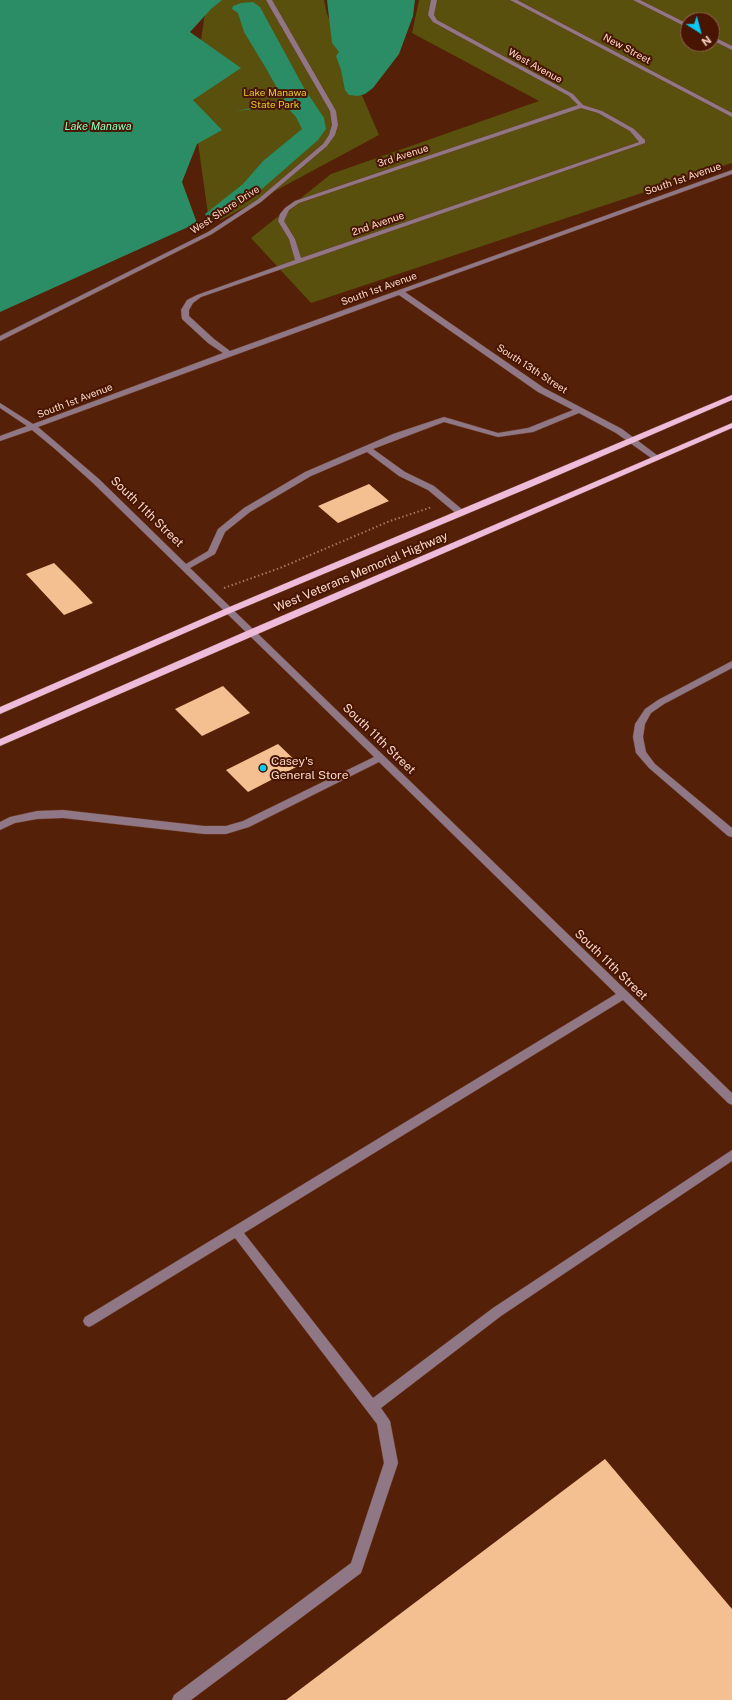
<!DOCTYPE html>
<style>
body{margin:0}
#map{position:relative;width:732px;height:1700px;overflow:hidden;background:#542007;font-family:"Public Sans",sans-serif}
canvas{display:block}
.north{position:absolute;left:680px;top:12px;width:40px;height:40px;box-sizing:border-box;background:#481500;border:1px solid #906351;border-radius:50%;rotate:144deg;font-size:11px;font-weight:700;line-height:16px;text-align:center;color:#fbd8cb}
.north::after{content:'';display:block;margin:auto;width:14px;height:18px;background:#05cbf9;clip-path:polygon(50% 0,100% 100%,50% 72%,0 100%)}
</style>
<div id="map">
<canvas width="732" height="1700"></canvas>
<div class="north">N</div>
</div>
<script>
const context = document.querySelector('canvas').getContext('2d');
context.lineJoin = 'round';
function fillPath(path, color) { context.fillStyle = color; context.fill(path, 'evenodd'); }
const toPath = rows => new Path2D(rows.map(r => 'M' + r).join(''));
function trace(path, color, width, dash) { context.strokeStyle = color; context.lineWidth = width; context.lineCap = dash ? 'butt' : 'round'; context.setLineDash(dash || []); context.stroke(path); }
function drawText(font, color, halo, rows, align = 'center') {
  context.font = font + ' "Public Sans",sans-serif'; context.lineWidth = 4; context.setLineDash([]); context.textBaseline = 'middle'; context.strokeStyle = halo; context.fillStyle = color; for (const [text, x, y, turn = 0] of rows) {
    context.save(); context.translate(x, y); context.rotate((+turn || 0) * Math.PI / 180); context.textAlign = isNaN(turn) ? turn : align; if (halo) context.strokeText(text, 0, 0); context.fillText(text, 0, 0); context.restore();
  }
}
fillPath(toPath([
 [207,0,324,0,327,14,379,135,221,220,208,214,192,100],
 [419,0,732,0,732,163,311,303,251,238,331,174,539,101,412,33],
 [688,20,712,20,712,44,688,44]
]), '#58500c');
fillPath(toPath([
 [0,0,222,0,211,9,190,32,241,68,193,100,222,130,197,144,182,182,197,223,0,312],
 [327,0,415,0,413,16,399,54,373,88,365,94,358,96,349,95,345,90,341,70,336,56,339,52,332,43],
 [253,2,260,7,304,88,324,118,326,129,318,140,263,188,215,220,208,219,205,214,243,184,263,161,302,129,296,117,285,105,236,111,282,102,285,98,281,90,277,88,267,70,244,32,238,13,232,9,233,6,241,3]
]), '#2a8d65');
fillPath(toPath([
 [369,484,389,501,338,523,318,506],
 [54,563,76,585,93,603,64,615,26,574],
 [223,686,250,713,202,736,175,709],
 [278,744,300,765,248,792,226,770],
 [605,1459,732,1609,732,1700,286,1700]
]), '#f4bf91');
const minor = toPath([
 [266,0,272,0,336,111,338,125,335,135,327,146,261,202,212,234,0,341,0,336,208,232,257,200,323,144,329,135,332,125,330,111,266,0],
 [431,0,437,0,434,15,437,20,573,94,583,105,602,111,634,129,645,140,645,143,201,297,193,303,189,310,189,316,214,339,230,351,732,170,732,174,405,292,544,388,622,429,661,458,657,460,654,460,616,433,579,413,533,432,498,437,444,422,373,449,405,472,434,486,464,511,465,513,464,515,458,515,428,490,399,476,367,452,311,476,250,512,225,532,215,554,190,568,732,1093,732,1105,728,1103,623,1000,244,1233,373,1398,493,1308,732,1150,732,1161,501,1316,381,1408,390,1421,398,1463,361,1573,191,1700,172,1700,174,1695,351,1563,384,1463,377,1424,235,1238,93,1325,89,1327,85,1325,83,1321,85,1317,616,994,379,762,249,827,226,834,204,834,63,818,37,819,15,823,0,830,0,822,10,817,37,811,63,810,204,826,226,826,243,821,374,757,93,483,55,449,32,430,0,441,0,436,27,426,0,408,0,403,33,424,223,353,208,343,182,319,181,310,187,300,197,295,295,260,289,239,278,221,280,214,285,208,295,201,578,105,569,96,433,22,428,15,431,0],
 [581,108,598,113,630,131,639,142,301,258,295,239,284,221,289,210,299,203,581,108],
 [399,295,538,392,573,410,528,428,498,433,444,417,393,434,305,472,244,508,218,529,208,551,186,564,99,479,38,427,399,295],
 [510,0,517,0,732,113,732,117,510,0],
 [633,0,640,0,688,24,688,28,633,0],
 [712,36,732,46,732,50,712,40,712,36],
 [732,661,732,668,664,704,651,713,645,724,643,737,646,752,655,764,732,828,732,837,728,836,649,768,636,753,633,737,635,724,645,709,658,700,732,661]
]);
const major = toPath([
 [732,395,732,400,531,487,233,612,0,714,0,707,227,608,732,395],
 [732,423,732,428,0,746,0,739,249,630,732,423]
]);
trace(minor, '#6f3d26', 1);
trace(major, '#6f3d26', 1);
trace(toPath([
 [224,588,280,568,390,521,432,507]
]), '#a37763', 2, [1.5, 2.5]);
fillPath(minor, '#907786');
fillPath(major, '#efbbda');
for (const [x, y, r, color] of [
 [263,768,4,"#05cbf9"]
]) { const dot = new Path2D(); dot.arc(x, y, r, 0, 2 * Math.PI); context.fillStyle = color; context.fill(dot); trace(dot, '#481500', 1.5); }
drawText('10px', '#fbd8cb', '#481500', [
 ["New Street",627,49,28],
 ["West Avenue",535,66,29],
 ["3rd Avenue",403,156,-18],
 ["South 1st Avenue",683,179,-19],
 ["West Shore Drive",225,210,-33],
 ["2nd Avenue",378,224,-19],
 ["South 1st Avenue",379,289,-20],
 ["South 13th Street",532,369,33],
 ["South 1st Avenue",75,401,-21]
]);
drawText('10px', '#dfcd26', '#481500', [
 ["Lake Manawa",275,93],
 ["State Park",275,105]
]);
drawText('italic 11px', '#84fdc6', '#481500', [
 ["Lake Manawa",98,127]
]);
drawText('12px', '#fbd8cb', '#481500', [
 ["South 11th Street",147,512,44],
 ["West Veterans Memorial Highway",361,572,-23],
 ["South 11th Street",379,739,44],
 ["South 11th Street",611,965,44]
]);
drawText('12px', '#fbd8cb', '#481500', [
 ["Casey's",271,761],
 ["General Store",271,775]
], 'left');
</script>
